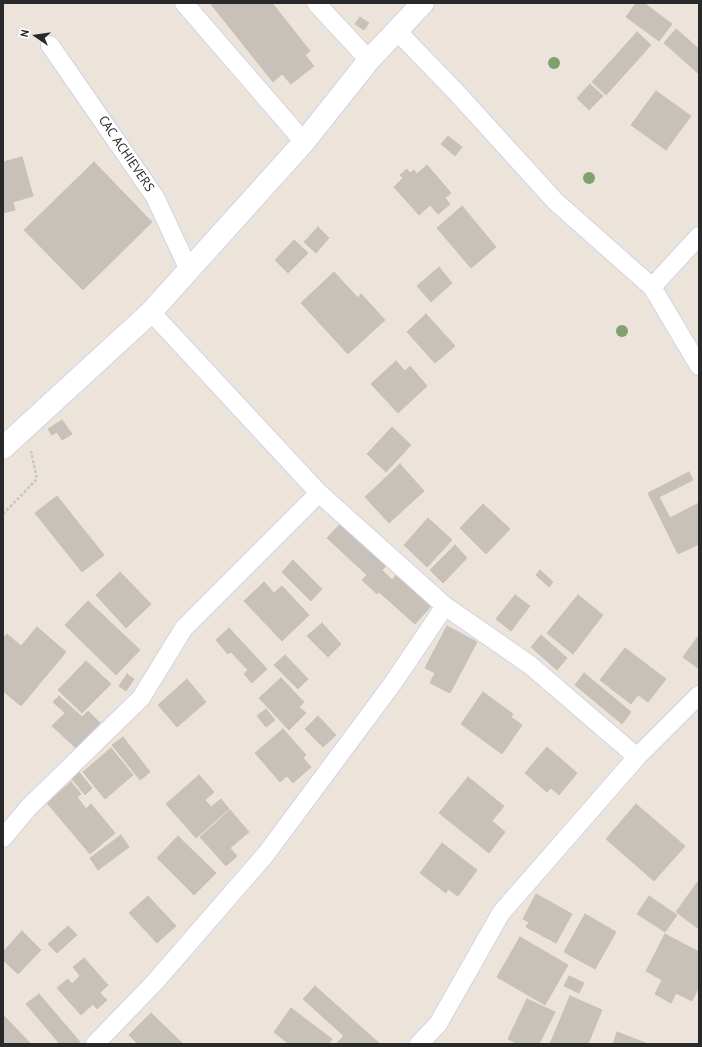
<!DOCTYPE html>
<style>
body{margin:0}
#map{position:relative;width:702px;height:1047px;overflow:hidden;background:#ece4da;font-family:"PT Sans",sans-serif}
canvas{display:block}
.frame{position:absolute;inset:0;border:4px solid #292929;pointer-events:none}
.north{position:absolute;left:16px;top:16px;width:40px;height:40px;-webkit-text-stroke:3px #fff;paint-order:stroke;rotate:283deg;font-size:11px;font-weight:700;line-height:16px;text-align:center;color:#292929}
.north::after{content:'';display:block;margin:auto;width:14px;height:18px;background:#292929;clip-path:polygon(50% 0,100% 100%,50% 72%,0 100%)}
</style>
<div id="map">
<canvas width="702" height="1047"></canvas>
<div class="frame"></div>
<div class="north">N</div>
</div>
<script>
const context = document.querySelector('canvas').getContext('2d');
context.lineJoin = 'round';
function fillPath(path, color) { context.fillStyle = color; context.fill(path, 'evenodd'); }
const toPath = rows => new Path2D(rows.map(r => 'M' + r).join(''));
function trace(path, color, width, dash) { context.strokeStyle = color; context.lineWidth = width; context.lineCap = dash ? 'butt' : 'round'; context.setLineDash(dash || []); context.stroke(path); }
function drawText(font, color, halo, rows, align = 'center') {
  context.font = font + ' "PT Sans",sans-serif'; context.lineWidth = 3; context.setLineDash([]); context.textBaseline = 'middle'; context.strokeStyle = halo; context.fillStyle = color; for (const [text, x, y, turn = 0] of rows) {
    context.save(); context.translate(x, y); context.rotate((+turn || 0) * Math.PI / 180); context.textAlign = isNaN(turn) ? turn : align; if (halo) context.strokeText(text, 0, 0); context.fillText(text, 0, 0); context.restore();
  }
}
const building = toPath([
 [210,3,272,3,310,51,305,55,314,66,291,84,282,74,273,82,210,3],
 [636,3,644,3,672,24,659,41,626,17,636,3],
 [360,17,369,23,364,30,355,24,360,17],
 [676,29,699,49,699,74,664,43,676,29],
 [637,32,651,45,606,95,592,82,637,32],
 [590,84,603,96,589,110,577,98,590,84],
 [656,91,691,116,666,150,631,125,656,91],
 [448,136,462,147,455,156,441,144,448,136],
 [22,157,33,196,13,202,15,210,3,213,3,162,22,157],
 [94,162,152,222,83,290,24,230,94,162],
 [427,165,451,193,445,198,450,204,438,214,430,205,419,215,394,187,403,178,400,175,407,169,410,173,414,170,417,174,427,165],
 [462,206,496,247,471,268,437,228,462,206],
 [318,227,329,238,316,253,304,242,318,227],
 [294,240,308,253,288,273,275,260,294,240],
 [439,267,452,283,431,302,417,286,439,267],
 [334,272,358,298,361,294,385,320,348,354,301,303,334,272],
 [426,314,455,346,435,363,407,332,426,314],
 [396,361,405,371,410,366,427,386,398,413,371,384,396,361],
 [62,420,72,434,62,440,57,432,52,435,48,429,62,420],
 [392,427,411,445,386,472,367,454,392,427],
 [400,464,424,491,389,523,365,497,400,464],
 [689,472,693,480,659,497,670,518,699,503,699,544,678,554,648,493,689,472],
 [57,496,104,555,82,572,35,513,57,496],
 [483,504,510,529,486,554,460,528,483,504],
 [428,518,452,540,427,567,404,545,428,518],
 [342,522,388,564,382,570,392,580,397,574,432,605,415,624,379,592,377,594,362,580,367,575,327,538,342,522],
 [455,545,467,558,443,583,430,570,455,545],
 [293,560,322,589,311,601,282,572,293,560],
 [540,570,553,582,549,587,536,575,540,570],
 [120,572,151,604,126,628,96,595,120,572],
 [264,582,274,593,282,586,309,615,282,641,244,601,264,582],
 [515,595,530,606,511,631,496,619,515,595],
 [578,595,603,615,573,654,547,633,578,595],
 [88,601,140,650,116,675,65,625,88,601],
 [322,623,341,644,328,657,307,636,322,623],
 [447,626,477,642,450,693,430,683,435,673,425,668,447,626],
 [37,627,66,652,21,706,3,691,3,638,7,634,21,646,37,627],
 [229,628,267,669,252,683,244,674,248,670,231,652,228,654,216,640,229,628],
 [541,635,567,658,557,670,531,647,541,635],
 [699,635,699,669,683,657,699,635],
 [625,648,666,679,648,702,638,695,631,704,600,680,625,648],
 [285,655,308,679,298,689,274,665,285,655],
 [86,661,111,684,82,713,58,690,86,661],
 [584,673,631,712,622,724,575,685,584,673],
 [127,674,134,679,126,691,119,686,127,674],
 [281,678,304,702,299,707,306,713,289,730,259,698,281,678],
 [187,679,206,702,177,727,158,705,187,679],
 [483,692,513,714,511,717,522,725,502,754,461,724,483,692],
 [59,696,82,717,88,711,100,723,76,748,52,726,65,713,53,702,59,696],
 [266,709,275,720,266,727,257,716,266,709],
 [318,716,336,735,323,747,305,729,318,716],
 [283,729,306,755,303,758,311,767,293,783,287,776,280,782,255,753,283,729],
 [123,737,150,772,140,780,112,745,123,737],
 [547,747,577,773,559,795,551,788,547,792,525,773,547,747],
 [111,748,133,775,105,799,83,772,111,748],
 [79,772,92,788,85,795,72,779,79,772],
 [199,775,214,792,205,800,211,807,221,799,229,809,196,838,166,804,199,775],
 [468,777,504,806,492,821,505,832,489,853,439,813,468,777],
 [71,782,81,794,77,797,86,809,91,804,115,833,90,854,47,803,71,782],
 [636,804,685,846,654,881,606,839,636,804],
 [230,810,249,832,230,848,237,856,226,866,200,837,230,810],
 [121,835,129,847,98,870,90,858,121,835],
 [178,836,216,873,194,895,157,858,178,836],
 [442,843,477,870,458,896,448,889,446,893,420,873,442,843],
 [699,880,699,929,676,912,699,880],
 [536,894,572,914,556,943,526,927,529,922,523,919,536,894],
 [148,896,176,926,157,943,129,913,148,896],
 [649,896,677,915,665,932,637,914,649,896],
 [585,914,616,932,595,969,564,952,585,914],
 [68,926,77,935,57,953,48,944,68,926],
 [22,931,41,950,18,974,3,960,3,952,22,931],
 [665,934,699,952,699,987,692,1001,676,993,671,1003,655,994,662,980,646,971,665,934],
 [520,937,568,965,545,1005,497,977,520,937],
 [84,958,108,985,100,993,107,1000,97,1009,93,1004,81,1015,57,988,68,979,72,984,80,976,73,967,84,958],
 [569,976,584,983,579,993,564,986,569,976],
 [315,986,380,1044,336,1044,344,1036,303,999,315,986],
 [39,994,80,1042,77,1044,60,1044,26,1004,39,994],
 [570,996,602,1010,588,1044,550,1044,570,996],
 [527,999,555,1012,539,1044,518,1044,508,1039,527,999],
 [291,1008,332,1039,329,1044,289,1044,274,1032,291,1008],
 [151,1013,183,1044,138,1044,129,1035,151,1013],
 [3,1015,31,1044,3,1044,3,1015],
 [617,1032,648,1044,613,1044,617,1032]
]);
fillPath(building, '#c7c1ba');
trace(building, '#c8c0b4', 1);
const street = toPath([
 [184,3,304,142],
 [316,3,369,60],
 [397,31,456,92,556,202,652,287,699,366],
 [50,45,155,197,189,270],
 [652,287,699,236],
 [151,312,319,493,445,606,530,665,637,757],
 [3,838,29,807,141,698,184,628,319,493],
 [95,1044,155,982,266,854,393,683,445,606],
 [419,1044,438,1024,501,913,637,757,699,695]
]);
const secondary = toPath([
 [3,448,151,312,304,142,369,60,423,3]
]);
trace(street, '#d0d4e3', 20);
trace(secondary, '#d0d4e3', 24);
trace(toPath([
 [3,514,37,479,31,451]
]), '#c7c7c7', 2.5, [3, 2]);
trace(street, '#fff', 18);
trace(secondary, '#fff', 22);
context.fillStyle = '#81a06f';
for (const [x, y] of [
 [554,63],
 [589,178],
 [622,331]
]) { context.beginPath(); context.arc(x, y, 6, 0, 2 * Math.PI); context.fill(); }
drawText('13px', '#292929', '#fff', [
 ["CAC ACHIEVERS",126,154,56]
]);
</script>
